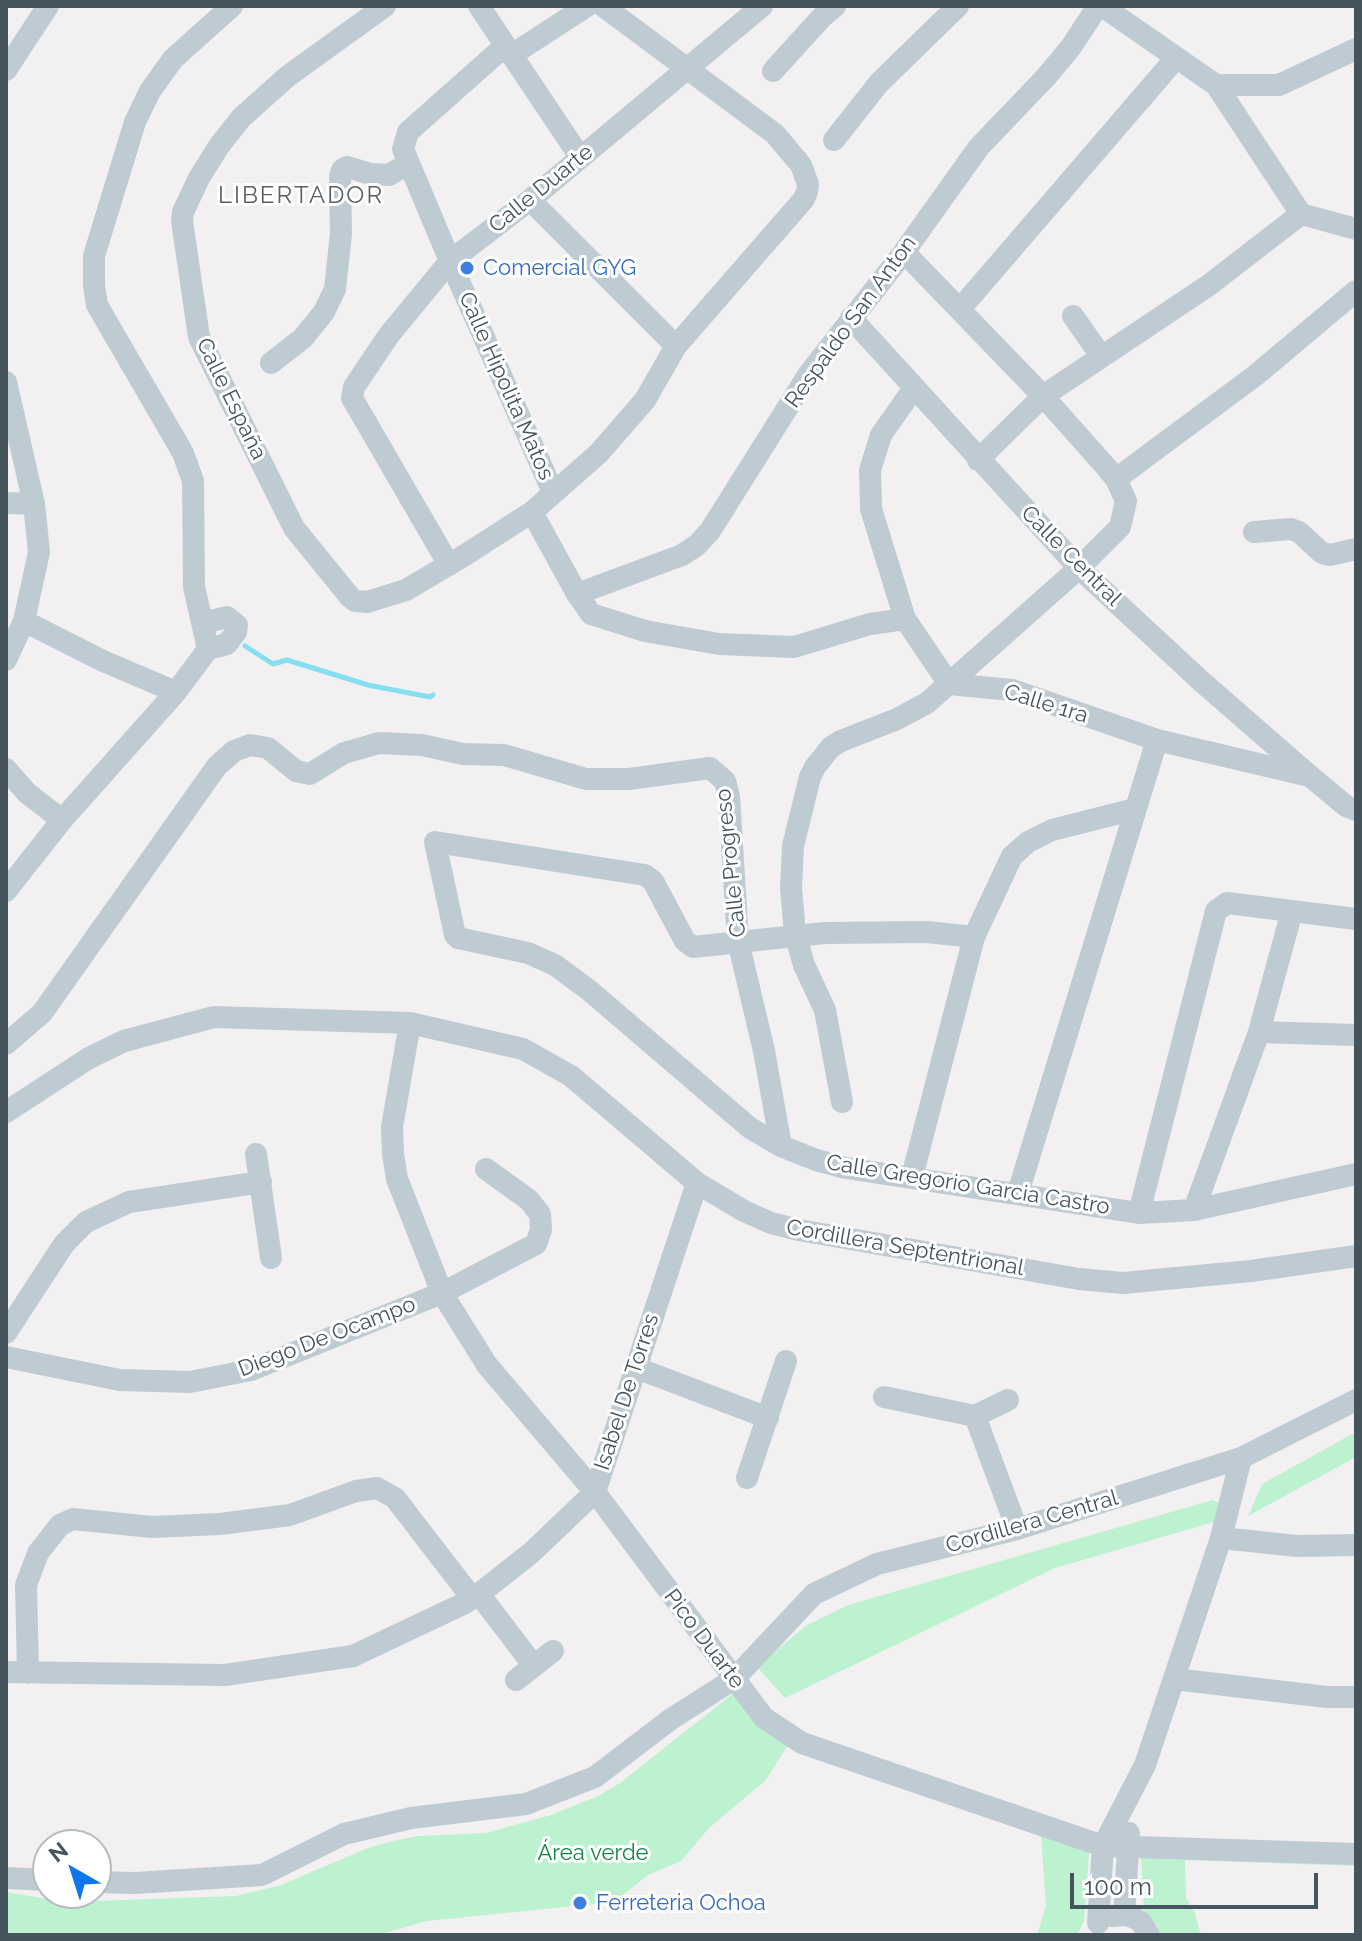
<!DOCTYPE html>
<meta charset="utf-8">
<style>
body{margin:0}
#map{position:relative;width:1362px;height:1941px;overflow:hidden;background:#f2f0f0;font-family:Raleway,sans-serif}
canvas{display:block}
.frame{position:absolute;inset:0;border:8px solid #46545e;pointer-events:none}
.north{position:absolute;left:32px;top:1829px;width:80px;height:80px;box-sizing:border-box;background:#fff;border:2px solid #b5bbbf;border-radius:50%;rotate:321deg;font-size:22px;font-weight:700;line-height:32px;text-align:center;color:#46545e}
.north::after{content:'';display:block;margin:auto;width:28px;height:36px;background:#0e77ee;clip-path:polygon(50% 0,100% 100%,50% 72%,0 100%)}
.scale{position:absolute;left:1070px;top:1873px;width:248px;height:36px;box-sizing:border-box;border:4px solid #46545e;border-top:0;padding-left:10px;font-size:24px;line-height:28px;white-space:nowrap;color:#46545e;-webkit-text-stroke:6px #fff;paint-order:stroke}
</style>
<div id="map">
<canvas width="1362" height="1941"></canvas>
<div class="frame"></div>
<div class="north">N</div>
<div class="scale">100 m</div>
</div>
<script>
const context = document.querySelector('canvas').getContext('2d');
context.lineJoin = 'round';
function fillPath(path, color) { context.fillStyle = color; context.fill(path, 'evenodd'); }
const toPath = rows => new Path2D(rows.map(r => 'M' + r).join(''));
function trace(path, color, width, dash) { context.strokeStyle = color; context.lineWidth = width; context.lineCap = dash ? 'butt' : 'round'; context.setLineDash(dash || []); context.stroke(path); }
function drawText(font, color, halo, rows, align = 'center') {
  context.font = font + ' Raleway,sans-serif'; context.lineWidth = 6; context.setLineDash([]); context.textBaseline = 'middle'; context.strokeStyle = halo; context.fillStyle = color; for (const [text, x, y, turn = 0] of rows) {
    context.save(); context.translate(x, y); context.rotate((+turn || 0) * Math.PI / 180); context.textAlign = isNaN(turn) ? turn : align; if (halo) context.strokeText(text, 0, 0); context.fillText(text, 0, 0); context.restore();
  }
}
fillPath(toPath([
 [1356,1432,1356,1457,1248,1516,1262,1484],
 [1213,1500,1220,1504,1214,1522,1055,1568,785,1698,759,1669,759,1665,807,1625,848,1605],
 [735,1692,761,1717,1085,1846,1089,1854,1084,1921,1077,1935,1037,1935,1046,1905,1041,1836,787,1746,766,1780,709,1828,681,1861,648,1875,614,1902,427,1921,377,1935,6,1935,6,1892,54,1900,94,1901,236,1896,281,1885,368,1848,393,1841,418,1836,486,1833,551,1815,598,1796,620,1783],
 [1141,1857,1356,1858,1356,1866,1185,1860,1186,1898,1194,1911,1201,1935,1160,1935,1157,1925,1144,1911]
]), '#bcf2cf');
trace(toPath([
 [245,646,273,664,287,660,368,685,430,697,433,695]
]), '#86dff1', 5);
trace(toPath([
 [385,6,288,76,241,118,219,146,199,178,183,212,182,221,199,337,294,528,350,597,355,601,367,602,406,590,465,555,532,512,599,453,645,400,676,346,804,199,807,192,808,184,801,165,775,134,603,6],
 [479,6,580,157],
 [1102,6,1216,85,1301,214],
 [6,70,48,6],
 [773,71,822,17,835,6],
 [1216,85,1279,85,1356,49],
 [834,140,879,83,958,6],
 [530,200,676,346],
 [960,309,1176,58],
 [1073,316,1101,356],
 [851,318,1079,568,1201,681,1310,776,1346,806,1356,810],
 [271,363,303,338,324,312,335,289,341,234,340,177,342,170,347,167,371,174,389,175,409,163],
 [6,382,34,504,39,552,24,621,6,660],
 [914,388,881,435,870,470,871,509,905,619,949,684,1012,690,1157,740,1305,775],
 [978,460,1043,396,1209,285,1301,214,1356,229],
 [1116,479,1256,375,1356,291],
 [553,492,450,261,403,149,408,132,497,53,506,51,513,54,587,6],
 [6,503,34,504],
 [532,512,577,594,591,614,645,631,719,644,794,647,870,624,905,619],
 [1254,532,1291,529,1299,532,1322,553,1330,555,1356,549],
 [449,565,352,398,354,387,389,335,450,261,530,200,762,6],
 [577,594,682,555,697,545,710,531,808,375,904,252,979,147,1046,77,1071,47,1098,6],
 [24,621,103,661,176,692],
 [208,649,194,587,193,481,183,453,97,305,94,286,94,256,135,122,150,91,173,59,232,6],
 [6,769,27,793,62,820],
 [6,891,62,820,176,692,208,649,227,644,236,632,237,625,227,617,203,623],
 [974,937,927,932,824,933,693,947,685,941,653,881,645,875,435,842,455,935,458,938,528,953,555,965,590,991,750,1128,781,1146,816,1160,846,1168,1139,1213,1194,1210,1356,1174],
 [410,1023,392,1127,393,1154,397,1179,442,1293,487,1365,595,1492,764,1718,802,1743,1103,1846,1356,1854],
 [1259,1032,1356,1035],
 [6,1044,42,1013,217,766,234,751,250,745,268,748,296,771,310,774,344,753,379,743,422,745,463,754,504,755,586,779,629,779,710,768,725,781,729,797,738,941,764,1051,781,1146],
 [842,1102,825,1010,804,965,795,934,791,888,793,846,810,777,815,767,831,747,841,741,897,719,927,703,1079,568,1120,527,1126,501,1116,479,1107,468,1043,396,904,252],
 [6,1112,89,1058,124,1041,214,1017,410,1023,523,1049,571,1076,697,1183,744,1211,771,1223,799,1230,1079,1279,1123,1283,1251,1271,1356,1256],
 [256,1154,271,1258],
 [912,1177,974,937,1012,856,1028,842,1052,830,1135,809],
 [1018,1193,1157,740],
 [1194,1210,1259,1032,1292,911],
 [1139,1213,1216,911,1227,903,1356,919],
 [6,1333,64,1244,86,1222,129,1202,261,1182],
 [6,1357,120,1380,190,1382,251,1370,442,1293,536,1244,541,1230,540,1214,529,1200,486,1169],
 [634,1367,768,1418],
 [884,1397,975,1416,1008,1400],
 [975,1416,1017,1529],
 [747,1478,786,1361],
 [1221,1538,1297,1546,1356,1545],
 [479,1594,534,1666],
 [6,1672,225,1675,353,1656,465,1603,479,1594,531,1553,595,1492,697,1183],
 [28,1673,26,1585,38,1553,60,1525,73,1519,152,1527,220,1524,290,1515,356,1491,377,1488,395,1498,472,1598],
 [1174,1679,1327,1697,1356,1697],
 [516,1680,553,1651],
 [6,1878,48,1880],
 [96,1882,135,1883,262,1875,344,1834,411,1818,526,1804,595,1777,671,1719,734,1679,814,1594,877,1564,1017,1529,1241,1458,1356,1400],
 [1124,1915,1129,1833],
 [1111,1916,1124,1915,1133,1917,1141,1922,1149,1935],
 [1098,1923,1103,1846,1145,1765,1221,1538,1241,1458]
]), '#bfcbd2', 22);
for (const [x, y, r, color] of [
 [467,268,8,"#3f7fe0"],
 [580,1903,8,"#3f7fe0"]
]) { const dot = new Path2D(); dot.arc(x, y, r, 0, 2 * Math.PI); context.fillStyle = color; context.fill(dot); trace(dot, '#fff', 3); }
drawText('22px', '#46545e', '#fff', [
 ["Calle Duarte",541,189,-39],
 ["Respaldo San Anton",851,322,-54],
 ["Calle Hipolita Matos",506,386,66],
 ["Calle España",231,399,64],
 ["Calle Central",1071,556,45],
 ["Calle 1ra",1046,704,17],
 ["Calle Progreso",731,863,-96],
 ["Calle Gregorio Garcia Castro",968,1185,9],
 ["Cordillera Septentrional",905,1248,10],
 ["Diego De Ocampo",327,1337,-21],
 ["Isabel De Torres",627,1392,-72],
 ["Cordillera Central",1032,1522,-16],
 ["Pico Duarte",704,1639,53]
]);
drawText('22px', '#366cbe', '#fff', [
 ["Comercial GYG",483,268],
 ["Ferreteria Ochoa",596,1903]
], 'left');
drawText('22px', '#128548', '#fff', [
 ["Área verde",593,1853]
]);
context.letterSpacing = '2px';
drawText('24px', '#5c6065', '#fff', [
 ["LIBERTADOR",301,196]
]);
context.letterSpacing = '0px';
</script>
